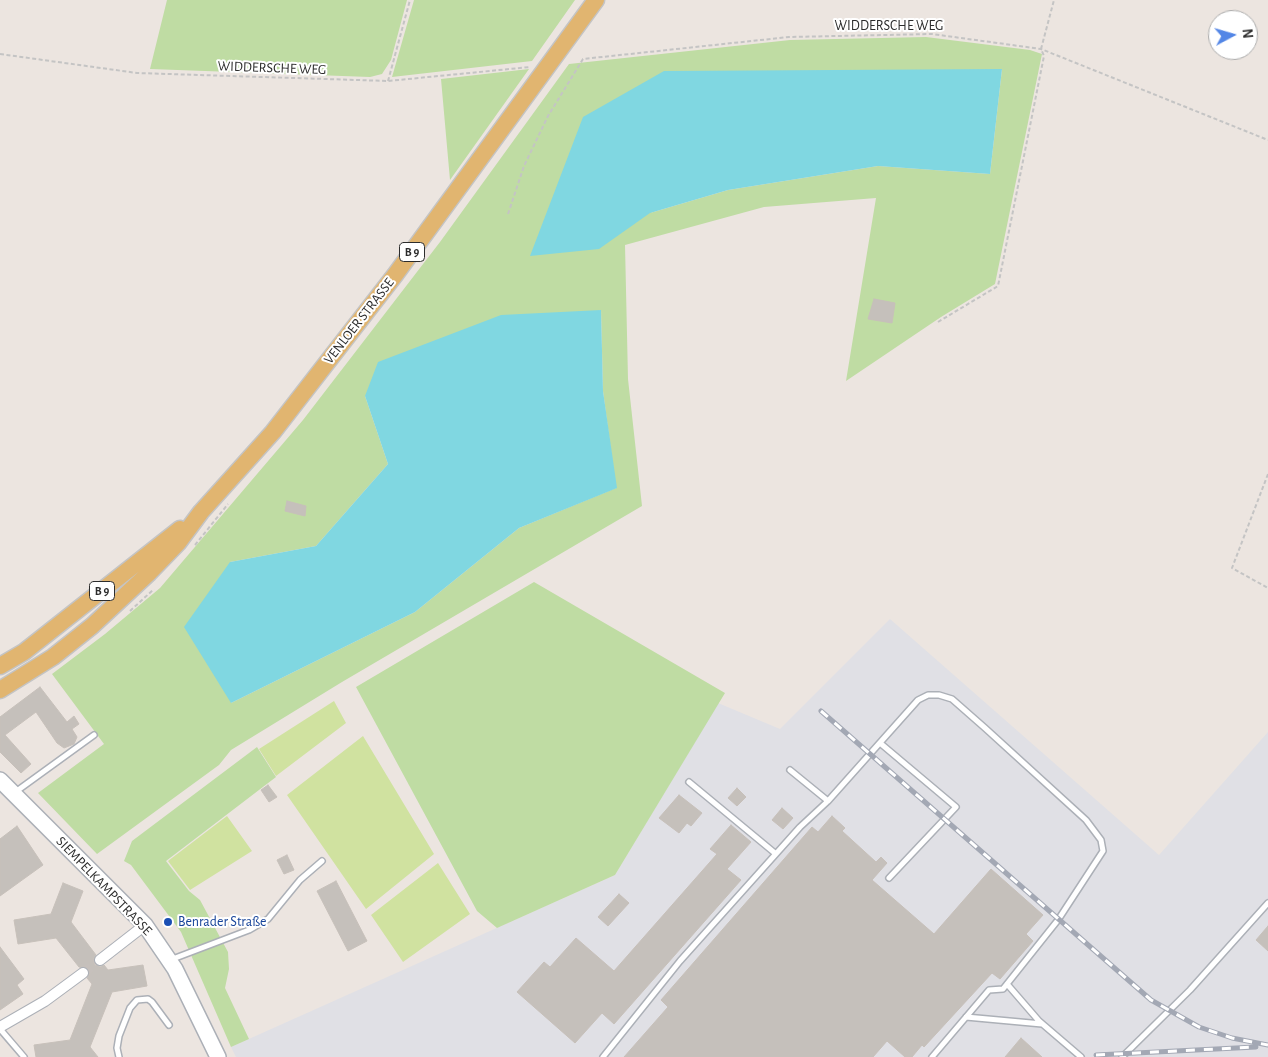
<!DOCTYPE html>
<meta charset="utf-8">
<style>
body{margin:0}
#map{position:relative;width:1268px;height:1057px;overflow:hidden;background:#ece5e0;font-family:"Alegreya Sans",sans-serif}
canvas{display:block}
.north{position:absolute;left:1208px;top:10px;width:50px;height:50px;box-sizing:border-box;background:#fff;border:1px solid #ababab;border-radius:50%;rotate:84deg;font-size:14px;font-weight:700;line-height:20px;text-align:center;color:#2c2c2c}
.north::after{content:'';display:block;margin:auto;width:18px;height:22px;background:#5386e6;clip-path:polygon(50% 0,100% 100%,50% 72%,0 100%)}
</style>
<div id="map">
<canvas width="1268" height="1057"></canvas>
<div class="north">N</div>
</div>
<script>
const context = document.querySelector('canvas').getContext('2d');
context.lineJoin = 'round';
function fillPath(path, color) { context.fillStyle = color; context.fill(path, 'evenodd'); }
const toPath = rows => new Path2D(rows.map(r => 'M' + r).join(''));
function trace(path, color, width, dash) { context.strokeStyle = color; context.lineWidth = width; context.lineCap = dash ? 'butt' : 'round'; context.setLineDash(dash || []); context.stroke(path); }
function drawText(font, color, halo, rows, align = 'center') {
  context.font = font + ' "Alegreya Sans",sans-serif'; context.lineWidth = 4; context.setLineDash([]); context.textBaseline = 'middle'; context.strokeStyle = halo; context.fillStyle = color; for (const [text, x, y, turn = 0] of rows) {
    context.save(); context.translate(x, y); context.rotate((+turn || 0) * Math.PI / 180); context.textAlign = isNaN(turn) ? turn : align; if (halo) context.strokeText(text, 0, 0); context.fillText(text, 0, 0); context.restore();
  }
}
fillPath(toPath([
 [890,619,1159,855,1268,732,1268,1057,236,1057,231,1047,615,875,718,703,780,729]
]), '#e0e0e5');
fillPath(toPath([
 [167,0,407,0,391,60,382,74,370,77,150,69],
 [414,0,575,0,532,61,392,77],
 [926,37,1030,50,1042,54,995,284,941,317,846,381,876,198,764,207,625,245,628,379,642,506,342,682,231,750,219,765,97,854,38,793,104,744,52,674,105,634,160,588,303,420,440,242,569,64,790,40],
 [1002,69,990,174,878,166,728,190,650,213],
 [601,310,603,391,616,488,519,528,415,612,231,703,230,562,316,546,388,464,365,396],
 [529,69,450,180,441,79],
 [534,582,725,693,615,875,497,928,477,911,356,687],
 [257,747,276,777,166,861,189,891,200,900,228,952,229,969,225,988,249,1039,231,1047,181,932,131,865,124,861,132,841]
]), '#bfdca3');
fillPath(toPath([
 [334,701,346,723,276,776,259,749],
 [363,736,434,854,366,909,287,795],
 [227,816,252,851,190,890,168,861],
 [438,863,470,914,403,962,371,915]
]), '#d0e2a0');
fillPath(toPath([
 [1002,69,990,174,878,166,728,190,650,213,599,249,530,256,583,117,664,71],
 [601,310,603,391,617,488,519,528,415,612,231,703,184,627,230,562,316,546,388,464,365,396,378,362,501,315]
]), '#80d7e1');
const building = toPath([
 [874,299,895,303,892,323,868,319,874,299],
 [287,501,306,506,305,516,285,511,287,501],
 [40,687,67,722,74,716,79,724,72,729,77,737,74,744,64,748,57,743,36,712,5,735,31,764,21,773,0,752,0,717,40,687],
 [268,785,277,797,269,802,261,790,268,785],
 [737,788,746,797,737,806,728,798,737,788],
 [679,795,702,813,691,826,687,823,679,833,659,818,679,795],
 [782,808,793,818,783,829,772,820,782,808],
 [832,816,845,828,842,831,876,862,881,857,887,863,872,880,934,934,991,869,1043,915,1026,934,1033,941,1000,979,992,973,924,1047,922,1045,912,1057,905,1057,887,1041,873,1057,624,1057,668,1007,661,1000,812,827,818,832,832,816],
 [731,825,751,842,727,869,741,880,614,1024,602,1013,575,1043,517,992,544,962,550,967,576,938,614,971,717,854,710,849,731,825],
 [17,826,43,865,0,896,0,839,17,826],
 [287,855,294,870,284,874,277,860,287,855],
 [336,881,367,941,348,951,317,891,336,881],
 [63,883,83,891,71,922,96,955,93,960,95,965,100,967,104,965,108,970,143,965,147,986,112,992,90,1047,98,1057,36,1057,34,1045,70,1040,92,984,87,978,90,973,88,969,79,967,56,938,18,944,14,920,51,914,63,883],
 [619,894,629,903,608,926,598,917,619,894],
 [1268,926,1268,951,1256,940,1268,926],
 [0,947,24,979,17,985,23,994,0,1010,0,947],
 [1021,1038,1042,1057,1005,1057,1021,1038]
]);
fillPath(building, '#c5c0bb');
trace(building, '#c7c0ba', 1);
trace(toPath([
 [83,973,100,960]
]), '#c6c0bc', 10, [10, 5]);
const lane = toPath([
 [880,743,956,807,889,878],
 [689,782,776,854],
 [14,793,94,735],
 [828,801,918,700,928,695,939,695,952,699,985,728,1086,820,1101,840,1103,851,1058,920,1003,989,989,990,932,1057],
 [170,960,249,930,268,919,300,880,322,861],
 [1007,984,1039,1021,1081,1057],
 [966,1017,1042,1024],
 [0,1029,24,1057],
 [119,1057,117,1048,119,1036,130,1008,137,1000,148,999,152,1002,169,1025],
 [603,1057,680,961,800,827,828,801,790,770],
 [1122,1057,1190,990,1268,903]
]);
const street = toPath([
 [100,960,145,925],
 [0,1027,45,1001,83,973]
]);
const secondary = toPath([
 [0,780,145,925,175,969,218,1057]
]);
const primary = toPath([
 [0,666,24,652,180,529],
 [0,690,53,657,92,626,149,573,178,543,201,512,273,432,395,275,596,0]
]);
trace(lane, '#acb0b7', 8);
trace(street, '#acb0b7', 12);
trace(secondary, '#acb0b7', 18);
trace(primary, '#c4c4c4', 19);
trace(toPath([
 [1041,49,1054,0],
 [0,54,137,73,388,81,530,67],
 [388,81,410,0],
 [508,214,524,166,548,116,583,59,789,37,932,34,1041,49,1268,140],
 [938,322,998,286,1044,56,1041,49],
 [1268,474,1232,568,1268,588],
 [195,545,228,504],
 [130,611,154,589]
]), '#c4c4c4', 2, [4, 2.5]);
trace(lane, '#fff', 5);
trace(street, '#fff', 10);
trace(secondary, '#fff', 15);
trace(primary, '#e1b570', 16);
const rail = toPath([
 [821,711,1151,1000,1199,1027,1232,1038,1268,1045],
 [1096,1055,1256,1047]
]);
trace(rail, '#a3a8b4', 5);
trace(rail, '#fff', 3, [9]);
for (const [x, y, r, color] of [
 [168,922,5,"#1a4fb4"]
]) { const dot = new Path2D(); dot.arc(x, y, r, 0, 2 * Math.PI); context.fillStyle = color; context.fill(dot); trace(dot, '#fff', 2); }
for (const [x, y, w] of [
 [412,252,25],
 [102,591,25]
]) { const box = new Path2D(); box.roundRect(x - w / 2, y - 9.5, w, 19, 4); context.fillStyle = '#fff'; context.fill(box); trace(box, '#2c2c2c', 1); }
drawText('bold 12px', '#2c2c2c', null, [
 ["B 9",412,252],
 ["B 9",102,591]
]);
drawText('14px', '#2c2c2c', '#fff', [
 ["WIDDERSCHE WEG",889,26],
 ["WIDDERSCHE WEG",272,68,2],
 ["VENLOER STRASSE",359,321,-52],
 ["SIEMPELKAMPSTRASSE",104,886,46]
]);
drawText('14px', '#164399', '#fff', [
 ["Benrader Straße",178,922]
], 'left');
</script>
